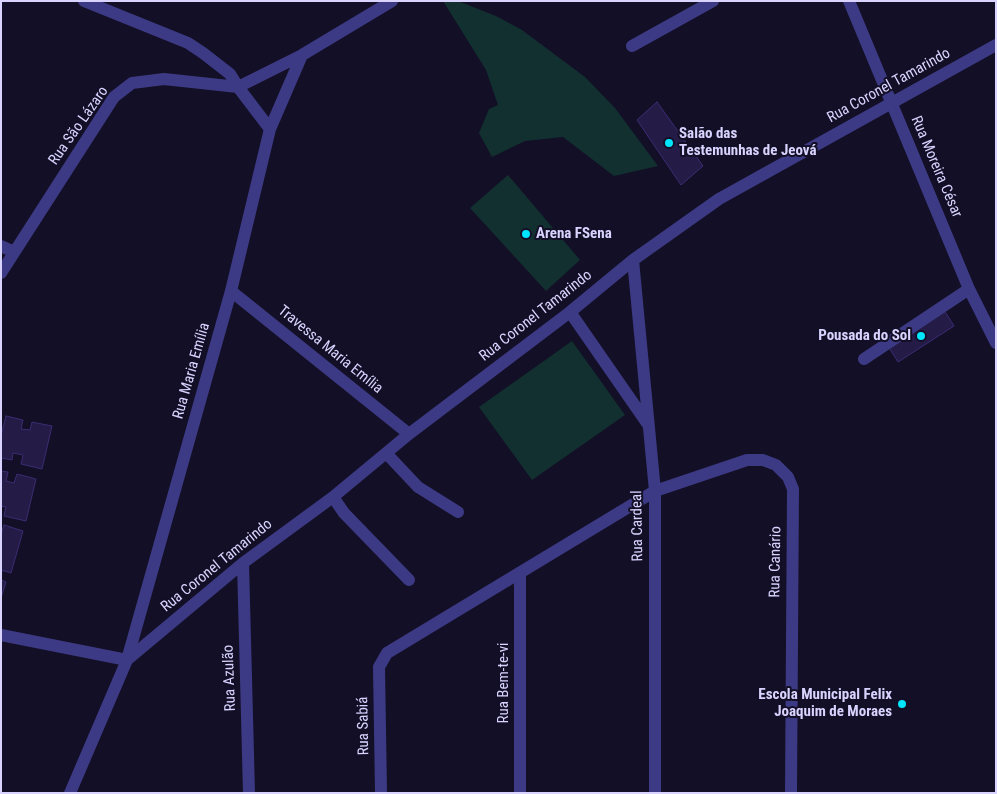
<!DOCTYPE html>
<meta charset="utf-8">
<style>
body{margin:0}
#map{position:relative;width:997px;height:794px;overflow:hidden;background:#130f26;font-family:"Roboto Condensed",sans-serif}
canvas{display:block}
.frame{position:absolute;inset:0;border:2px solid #d9d4ff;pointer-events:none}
</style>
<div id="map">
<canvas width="997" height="794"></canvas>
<div class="frame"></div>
</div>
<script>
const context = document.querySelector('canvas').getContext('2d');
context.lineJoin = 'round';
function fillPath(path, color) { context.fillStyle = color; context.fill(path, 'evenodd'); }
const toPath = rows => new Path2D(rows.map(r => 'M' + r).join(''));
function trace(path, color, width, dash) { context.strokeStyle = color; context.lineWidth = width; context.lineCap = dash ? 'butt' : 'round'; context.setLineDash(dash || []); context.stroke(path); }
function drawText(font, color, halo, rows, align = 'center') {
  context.font = font + ' "Roboto Condensed",sans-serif'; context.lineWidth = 4; context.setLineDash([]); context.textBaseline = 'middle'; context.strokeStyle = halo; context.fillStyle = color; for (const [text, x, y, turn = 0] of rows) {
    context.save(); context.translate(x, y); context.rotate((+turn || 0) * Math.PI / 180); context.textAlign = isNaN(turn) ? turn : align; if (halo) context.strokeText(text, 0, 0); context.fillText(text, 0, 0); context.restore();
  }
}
fillPath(toPath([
 [443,1,458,1,496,16,522,30,585,77,615,108,658,166,614,176,563,137,525,141,492,157,479,133,489,109,498,105,486,70],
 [508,175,580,260,546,291,470,208],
 [572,341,625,415,532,480,479,407]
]), '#12302f');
const building = toPath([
 [657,102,703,166,681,185,637,120,657,102],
 [944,310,954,326,898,362,888,346,944,310],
 [6,416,23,420,21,429,30,430,32,422,52,426,42,469,21,464,23,455,13,453,12,460,1,458,1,436,6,416],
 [1,471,8,472,6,481,14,483,17,474,36,479,26,521,4,516,6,507,1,506,1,471],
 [4,525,23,531,11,573,1,570,1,534,4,525],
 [1,580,6,582,1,598,1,580]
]);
fillPath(building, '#241b47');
trace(building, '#3b2d73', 1);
trace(toPath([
 [84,1,188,43,203,53,230,74,238,87,302,55],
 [849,1,969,289,996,343],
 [632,46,713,1],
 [1,246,14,252],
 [633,260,655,491,655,793],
 [1,273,114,97,132,83,164,79,238,87,270,129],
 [231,291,409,434],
 [570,312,647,423],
 [864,359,969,289],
 [386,453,418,487,458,512],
 [333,497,344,513,409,580],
 [243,563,249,793],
 [520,573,520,793],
 [1,635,127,660],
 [127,660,243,563,333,497,409,434,570,312,633,260,719,199,996,45],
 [70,793,127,660,231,291,270,129,302,55,392,1],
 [381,793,379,667,387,653,655,491,747,460,763,460,776,465,788,477,793,489,791,793]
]), '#3d3a85', 12);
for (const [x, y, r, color] of [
 [669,143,5,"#00e5ff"],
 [526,234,5,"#00e5ff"],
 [921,336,5,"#00e5ff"],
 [902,704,5,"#00e5ff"]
]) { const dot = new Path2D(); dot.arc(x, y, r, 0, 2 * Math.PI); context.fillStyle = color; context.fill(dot); trace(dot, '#130f26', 2); }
drawText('15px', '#d9d4ff', '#130f26', [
 ["Rua Coronel Tamarindo",889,86,-29],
 ["Rua São Lázaro",79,126,-55],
 ["Rua Moreira César",936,167,67],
 ["Rua Coronel Tamarindo",536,316,-38],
 ["Travessa Maria Emília",330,350,39],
 ["Rua Maria Emília",192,371,-74],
 ["Rua Cardeal",638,526,-91],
 ["Rua Canário",776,562,-89],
 ["Rua Coronel Tamarindo",217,566,-39],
 ["Rua Azulão",230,678,-92],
 ["Rua Bem-te-vi",504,683,-90],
 ["Rua Sabiá",364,726,-91]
]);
drawText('bold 15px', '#d9d4ff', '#130f26', [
 ["Salão das",679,134],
 ["Testemunhas de Jeová",679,151],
 ["Arena FSena",536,234],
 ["Pousada do Sol",911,336,"right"],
 ["Escola Municipal Felix",892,695,"right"],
 ["Joaquim de Moraes",892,712,"right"]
], 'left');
</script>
